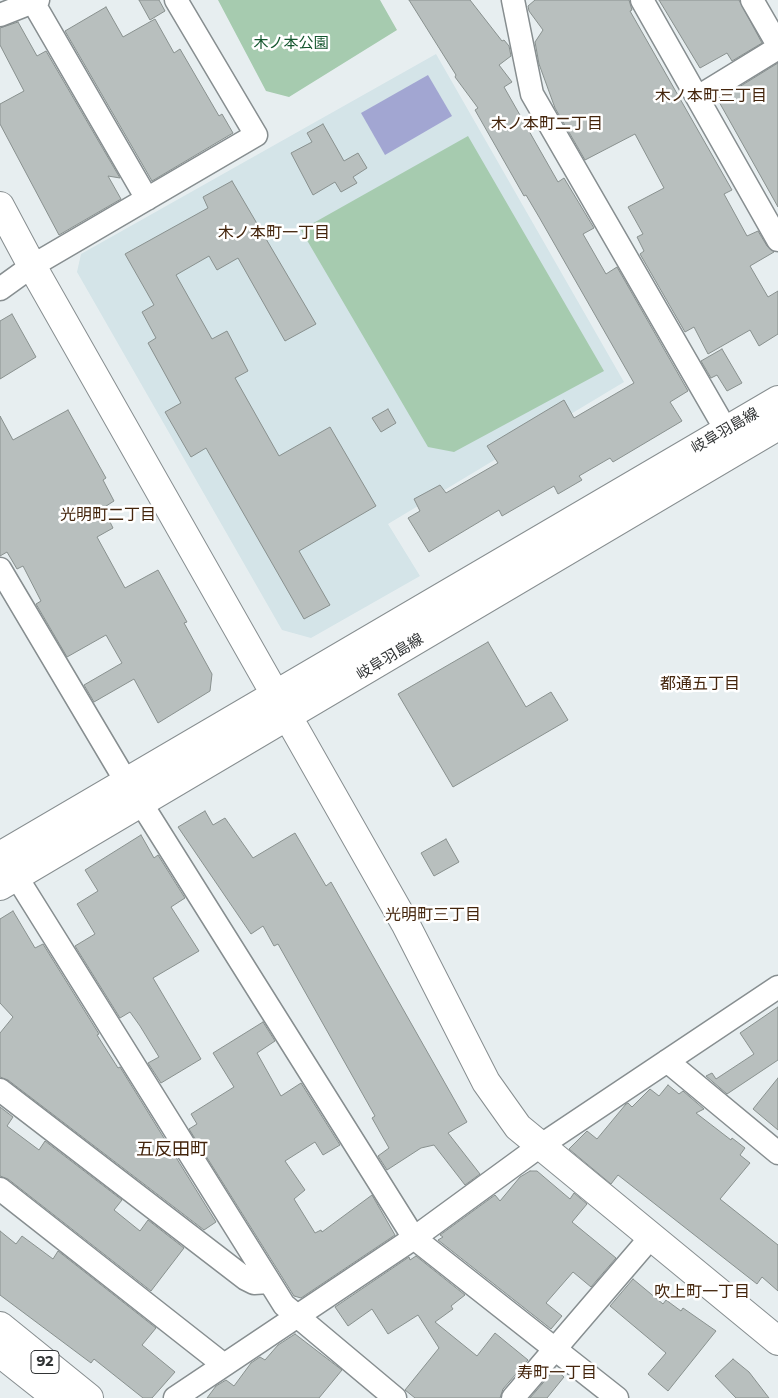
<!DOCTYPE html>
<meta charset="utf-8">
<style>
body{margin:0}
canvas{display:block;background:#e7eef0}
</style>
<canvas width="778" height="1398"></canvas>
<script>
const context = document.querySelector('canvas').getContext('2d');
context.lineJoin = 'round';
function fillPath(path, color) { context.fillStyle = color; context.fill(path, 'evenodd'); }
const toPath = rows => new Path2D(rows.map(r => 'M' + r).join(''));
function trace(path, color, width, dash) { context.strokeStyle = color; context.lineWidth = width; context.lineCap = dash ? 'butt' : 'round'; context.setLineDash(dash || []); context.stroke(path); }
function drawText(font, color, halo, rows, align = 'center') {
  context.font = font + ' Montserrat,"Noto Sans JP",sans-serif'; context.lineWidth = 5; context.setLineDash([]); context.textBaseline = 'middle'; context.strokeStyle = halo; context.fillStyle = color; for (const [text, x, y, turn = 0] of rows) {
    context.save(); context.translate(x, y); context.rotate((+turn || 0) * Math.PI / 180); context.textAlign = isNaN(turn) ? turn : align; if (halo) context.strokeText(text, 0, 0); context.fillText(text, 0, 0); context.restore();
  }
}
fillPath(toPath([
 [436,54,624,382,388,524,420,576,311,638,282,630,77,272,81,254]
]), '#d4e4e8');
fillPath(toPath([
 [218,0,380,0,397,30,289,97,266,91],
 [468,136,604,371,454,452,428,447,301,230]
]), '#a6cbaf');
fillPath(toPath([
 [428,75,452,116,385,155,361,113]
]), '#a2a6d2');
const building = toPath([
 [139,0,159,0,165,11,150,20,139,0],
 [409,0,470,0,502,41,504,40,509,46,511,56,499,65,512,82,504,87,558,182,564,178,594,228,583,234,606,274,617,267,688,391,670,402,682,421,613,462,610,458,579,476,582,480,558,494,554,486,502,516,499,510,429,552,408,518,420,511,414,499,440,485,446,493,498,463,487,446,564,400,574,418,634,383,539,217,526,195,524,196,475,110,478,108,455,77,456,75,409,0],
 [535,0,629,0,632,10,630,11,732,190,724,194,747,236,758,231,767,246,774,252,750,266,768,297,778,291,778,334,759,346,750,330,708,354,694,327,685,332,640,254,644,251,637,237,643,234,628,207,664,188,635,134,585,160,555,108,539,64,535,42,543,30,529,11,528,6,535,0],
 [659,0,739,0,762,43,732,61,727,53,700,68,659,0],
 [106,7,123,37,155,19,174,53,180,49,219,116,222,114,233,133,152,181,65,31,106,7],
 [18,22,37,56,46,51,120,178,108,176,121,199,59,235,0,124,0,104,24,91,0,45,0,28,18,22],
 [778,63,778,207,718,100,778,63],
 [323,124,344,161,358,153,367,168,353,177,357,183,341,192,335,182,313,195,291,153,312,142,307,133,323,124],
 [232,181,316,324,285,341,238,258,217,270,209,256,176,275,212,339,227,331,248,371,235,378,279,456,330,427,376,506,299,551,330,605,304,619,206,448,191,457,165,412,181,403,148,343,156,338,142,312,154,305,125,254,208,208,203,197,232,181],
 [12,314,36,357,0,379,0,321,12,314],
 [722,349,742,383,727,391,717,375,711,378,701,361,722,349],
 [388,409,396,423,381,432,372,418,388,409],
 [68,410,106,478,103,480,114,501,103,508,113,528,97,537,125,588,158,570,187,622,184,623,212,674,210,691,158,723,134,679,94,702,84,685,122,663,106,635,67,657,36,604,41,601,23,566,17,569,7,552,0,556,0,416,13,440,68,410],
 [488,642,526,707,551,692,568,720,453,787,398,694,488,642],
 [205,811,213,825,225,818,253,858,295,833,326,886,331,882,467,1122,448,1133,480,1174,465,1185,434,1145,421,1148,387,1170,378,1156,389,1148,372,1118,375,1116,278,944,274,946,263,926,251,934,178,827,205,811],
 [141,835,154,858,158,855,185,898,171,907,199,951,153,978,201,1059,161,1083,148,1063,159,1057,140,1026,130,1012,120,1018,75,946,95,934,77,904,98,891,85,870,141,835],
 [446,839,459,862,434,876,421,853,446,839],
 [13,911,35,948,43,944,99,1034,97,1035,118,1068,120,1067,216,1222,204,1230,8,1080,0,1077,0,1033,13,1017,0,1003,0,919,13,911],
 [778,1007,778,1060,727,1094,706,1076,712,1073,716,1079,754,1054,740,1033,778,1007],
 [263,1022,275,1041,257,1053,281,1096,301,1083,340,1145,323,1155,315,1142,285,1161,305,1190,294,1199,315,1233,321,1230,322,1232,372,1195,395,1235,301,1298,294,1296,189,1129,197,1124,191,1114,234,1087,213,1053,263,1022],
 [778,1078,778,1130,753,1109,778,1078],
 [668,1085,679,1094,683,1091,704,1109,696,1113,731,1140,732,1138,745,1148,740,1155,750,1163,720,1199,778,1245,778,1291,762,1277,757,1284,618,1175,611,1184,569,1149,587,1131,597,1139,626,1104,628,1103,632,1107,650,1089,659,1096,668,1085],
 [0,1107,13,1117,7,1126,39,1150,45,1141,122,1200,114,1210,140,1231,148,1220,184,1248,151,1291,8,1179,0,1176,0,1107],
 [530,1171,537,1171,570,1199,574,1193,587,1204,572,1222,616,1258,591,1287,573,1272,546,1303,562,1316,551,1329,438,1240,443,1237,440,1235,495,1195,500,1201,520,1177,530,1171],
 [0,1231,16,1244,22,1236,53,1259,58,1251,156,1328,142,1345,175,1372,152,1398,143,1398,94,1359,91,1363,0,1295,0,1231],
 [416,1256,465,1295,451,1306,453,1309,435,1322,477,1356,495,1333,528,1360,503,1389,500,1398,415,1398,405,1390,439,1348,418,1315,388,1334,372,1309,348,1326,335,1307,409,1257,410,1260,416,1256],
 [633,1279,663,1304,666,1300,681,1311,683,1308,716,1331,668,1391,648,1374,666,1353,610,1306,633,1279],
 [295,1334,342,1370,319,1398,207,1398,216,1386,226,1380,234,1386,251,1363,260,1357,265,1360,278,1345,295,1334],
 [733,1359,749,1372,769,1398,736,1398,715,1376,733,1359],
 [555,1369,564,1377,547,1398,530,1398,555,1369]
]);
fillPath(building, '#b8bfbe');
trace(building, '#89918f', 1);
const street = toPath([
 [513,0,532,94,726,430],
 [642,0,778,240],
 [752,0,778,45],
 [33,2,147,199],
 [0,15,38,0],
 [698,97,778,48],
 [0,289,32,266,256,135,176,0],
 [0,569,127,783],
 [141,803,414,1238,617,1398],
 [16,876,284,1305,395,1398],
 [667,1061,778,1153],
 [0,1090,246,1279,254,1283,269,1282],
 [0,1189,224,1365],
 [175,1398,414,1238,540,1146,778,987],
 [513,1398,651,1237]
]);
const secondary = toPath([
 [0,206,32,266,405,923,486,1082,518,1127,778,1341],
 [0,856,778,400],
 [0,886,778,426]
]);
const primary = toPath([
 [0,1326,89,1398],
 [0,1353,57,1398]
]);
trace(street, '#878e90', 25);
trace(secondary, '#878e90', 30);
trace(primary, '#878e90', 30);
trace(street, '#fff', 22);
trace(secondary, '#fff', 28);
trace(primary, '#fff', 28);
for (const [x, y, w] of [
 [45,1362,28]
]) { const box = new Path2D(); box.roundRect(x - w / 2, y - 11.5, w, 23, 4); context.fillStyle = '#fff'; context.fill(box); trace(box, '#303334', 1); }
drawText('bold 14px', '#303334', null, [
 ["92",45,1362]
]);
drawText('15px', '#14562e', '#fff', [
 ["木ノ本公園",291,44]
]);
drawText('15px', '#303334', '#fff', [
 ["岐阜羽島線",725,431,-30],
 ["岐阜羽島線",390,657,-31]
]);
drawText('16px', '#44250c', '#fff', [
 ["木ノ本町三丁目",711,96],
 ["木ノ本町二丁目",547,124],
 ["木ノ本町一丁目",274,233],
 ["光明町二丁目",108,515],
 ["都通五丁目",700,684],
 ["光明町三丁目",433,915],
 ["吹上町一丁目",702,1292],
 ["寿町一丁目",557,1373]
]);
drawText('18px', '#44250c', '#fff', [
 ["五反田町",172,1150]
]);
</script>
